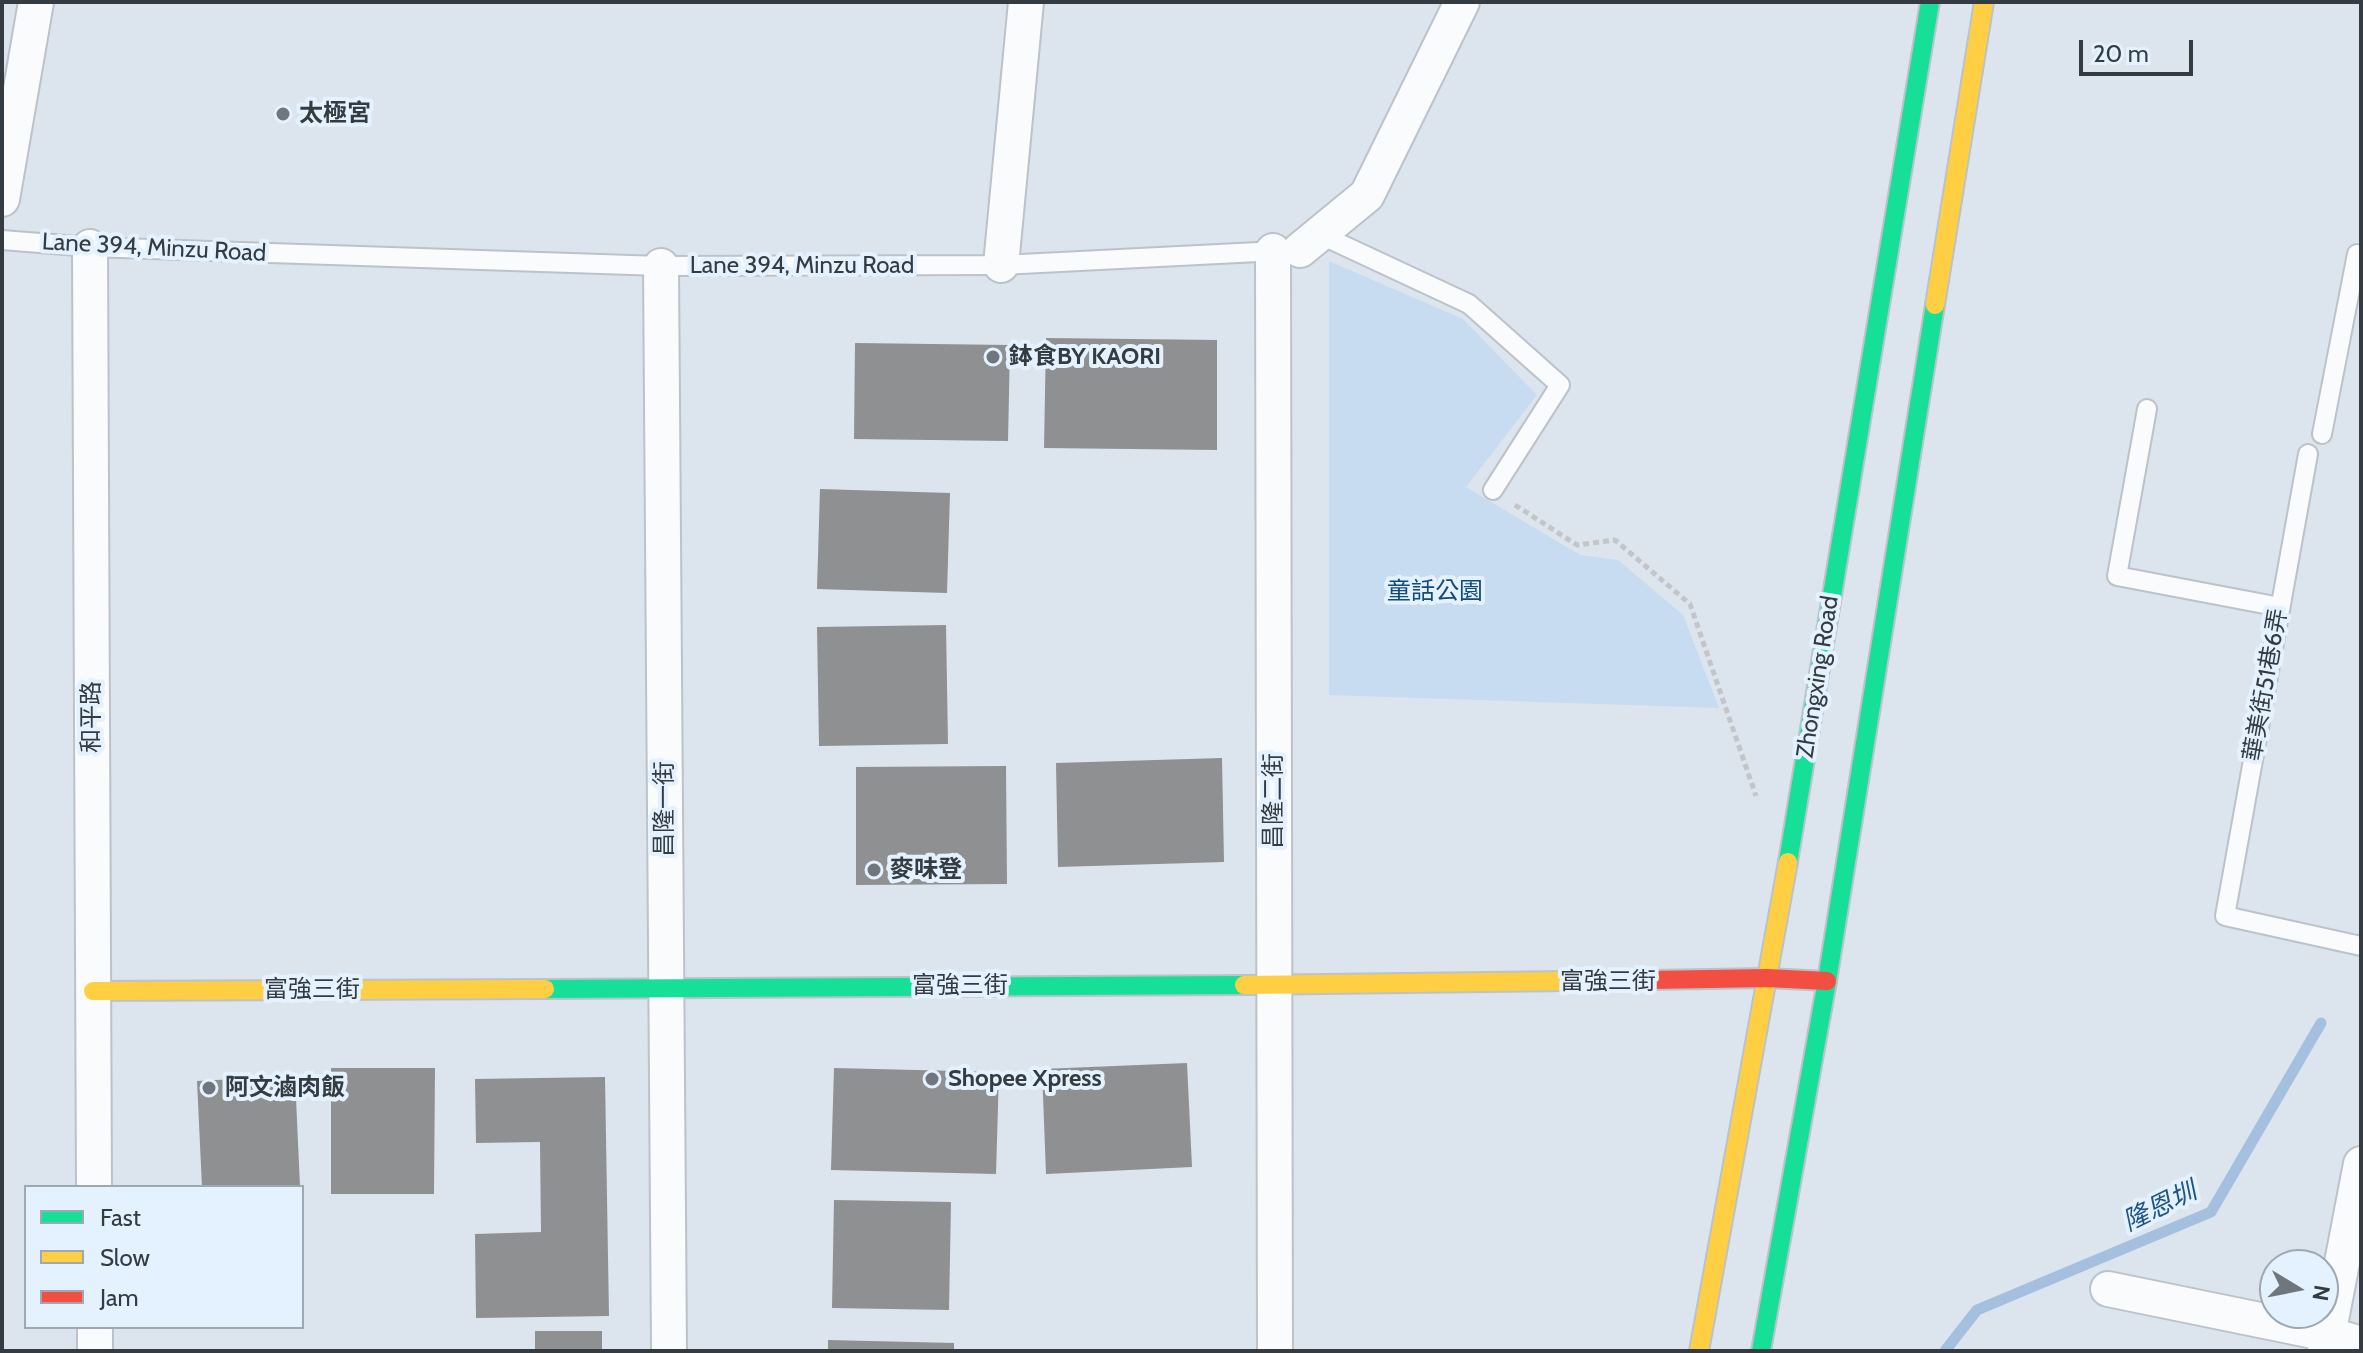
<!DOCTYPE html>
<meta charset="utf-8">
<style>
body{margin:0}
#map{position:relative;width:2363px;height:1353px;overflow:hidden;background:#dce4ed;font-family:Cabin,sans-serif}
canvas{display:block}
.frame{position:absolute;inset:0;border:4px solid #343b41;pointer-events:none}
.legend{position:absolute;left:24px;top:1185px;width:280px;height:144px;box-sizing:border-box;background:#e4f1fe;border:2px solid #9ea8b2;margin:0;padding:10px 14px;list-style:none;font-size:24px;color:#343b41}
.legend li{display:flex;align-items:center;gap:16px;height:40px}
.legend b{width:40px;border:2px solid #9ea8b2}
.north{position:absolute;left:2259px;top:1249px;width:80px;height:80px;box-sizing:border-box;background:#e4f1fe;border:2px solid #9ea8b2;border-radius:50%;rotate:100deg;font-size:22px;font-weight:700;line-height:32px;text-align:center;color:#343b41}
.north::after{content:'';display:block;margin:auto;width:28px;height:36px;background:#6f767d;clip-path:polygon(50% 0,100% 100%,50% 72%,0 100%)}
.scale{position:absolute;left:2079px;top:40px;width:114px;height:36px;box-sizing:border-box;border:4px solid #343b41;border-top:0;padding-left:10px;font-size:24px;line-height:28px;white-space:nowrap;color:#343b41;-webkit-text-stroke:6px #e4f1fe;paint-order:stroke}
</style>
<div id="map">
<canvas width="2363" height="1353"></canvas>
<div class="frame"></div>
<ul class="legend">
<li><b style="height:10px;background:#16e098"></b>Fast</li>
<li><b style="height:10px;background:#ffcf43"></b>Slow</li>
<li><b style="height:10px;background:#f24e42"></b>Jam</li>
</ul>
<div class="north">N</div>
<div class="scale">20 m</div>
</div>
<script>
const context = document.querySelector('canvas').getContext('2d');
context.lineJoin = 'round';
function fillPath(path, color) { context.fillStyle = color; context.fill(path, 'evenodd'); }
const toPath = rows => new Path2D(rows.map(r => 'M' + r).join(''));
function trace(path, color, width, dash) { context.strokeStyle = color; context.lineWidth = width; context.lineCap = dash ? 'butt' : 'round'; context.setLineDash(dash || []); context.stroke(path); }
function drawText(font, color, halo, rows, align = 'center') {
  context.font = font + ' Cabin,"Noto Sans TC",sans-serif'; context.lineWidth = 8; context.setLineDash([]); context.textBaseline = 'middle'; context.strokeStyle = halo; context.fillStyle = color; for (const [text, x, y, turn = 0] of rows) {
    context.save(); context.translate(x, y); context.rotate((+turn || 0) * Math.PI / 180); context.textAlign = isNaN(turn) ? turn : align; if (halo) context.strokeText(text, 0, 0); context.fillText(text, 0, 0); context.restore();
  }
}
fillPath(toPath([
 [1329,261,1463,319,1537,395,1466,487,1580,555,1618,560,1683,615,1719,708,1329,695]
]), '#c7dcf1');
trace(toPath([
 [1945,1351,1977,1310,2211,1212,2321,1023]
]), '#a4c0de', 11);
fillPath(toPath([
 [1046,338,1217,340,1217,450,1044,448],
 [855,343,1010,345,1008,441,854,439],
 [820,489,950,493,947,593,817,589],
 [946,625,948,744,819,746,817,627],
 [1222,758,1224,862,1058,867,1056,763],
 [1006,766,1007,884,856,885,856,767],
 [1187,1063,1192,1167,1046,1174,1042,1069],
 [331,1068,435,1068,434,1194,331,1194],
 [834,1068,999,1072,996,1174,831,1170],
 [295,1076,300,1187,202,1187,197,1081],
 [605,1077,609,1316,476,1318,475,1234,541,1232,540,1142,476,1143,475,1079],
 [834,1200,951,1202,949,1310,832,1308],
 [535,1331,602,1331,602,1351,535,1351],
 [828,1340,954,1343,954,1351,828,1351]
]), '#8f9091');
const lane = toPath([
 [1319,234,1469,304,1560,385,1493,490],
 [2,240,90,247,661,266,1001,265,1278,251],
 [2147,409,2117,576,2280,607],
 [2322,434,2357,254,2361,255],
 [2308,454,2225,916,2361,946]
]);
const street = toPath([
 [2,199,36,2],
 [90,247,94,1187],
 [1300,250,1367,195,1462,2],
 [1273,251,1275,1351],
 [1001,265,1026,2],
 [661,266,669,1351],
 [2108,1289,2328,1334,2361,1344],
 [95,1327,95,1351],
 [2325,1351,2361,1164]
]);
const fast = toPath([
 [1788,862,1930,2],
 [545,989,1244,985],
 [1761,1351,1827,981,1935,305]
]);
const slow = toPath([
 [1935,305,1984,2],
 [1244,985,1650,980],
 [93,991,545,989],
 [1699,1351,1788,862]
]);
const jam = toPath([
 [1650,980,1767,978,1827,981]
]);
trace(lane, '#bcc2c9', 22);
trace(street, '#bcc2c9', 38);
trace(fast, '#bcc2c9', 22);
trace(slow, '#bcc2c9', 22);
trace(jam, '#bcc2c9', 22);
trace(toPath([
 [1515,505,1577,545,1615,540,1690,604,1756,796]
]), '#c3c6c9', 5, [6, 4]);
trace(lane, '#fafbfc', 18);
trace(street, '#fafbfc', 34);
trace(fast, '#16e098', 18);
trace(slow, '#ffcf43', 18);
trace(jam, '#f24e42', 18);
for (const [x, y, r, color] of [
 [283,114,8,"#6f767d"],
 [993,357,8,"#6f767d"],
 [874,870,8,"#6f767d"],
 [932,1079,8,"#6f767d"],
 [209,1088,8,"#6f767d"]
]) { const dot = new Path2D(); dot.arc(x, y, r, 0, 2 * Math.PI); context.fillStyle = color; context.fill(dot); trace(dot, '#e4f1fe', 3); }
drawText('bold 24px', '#343b41', '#e4f1fe', [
 ["太極宮",299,114],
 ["鉢食BY KAORI",1009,357],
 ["麥味登",890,870],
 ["Shopee Xpress",948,1079],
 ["阿文滷肉飯",225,1088]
], 'left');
drawText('24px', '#343b41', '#e4f1fe', [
 ["Lane 394, Minzu Road",154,248,3],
 ["Lane 394, Minzu Road",802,266],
 ["Zhongxing Road",1818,677,-81],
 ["華美街51巷6弄",2266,685,-80],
 ["和平路",92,717,-90],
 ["昌隆二街",1274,801,-90],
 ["昌隆一街",665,809,-90],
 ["富強三街",1608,982],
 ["富強三街",960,986],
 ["富強三街",312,990]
]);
drawText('24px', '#134b7b', '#e4f1fe', [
 ["童話公園",1435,592]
]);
drawText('italic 26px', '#1e5586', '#e4f1fe', [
 ["隆恩圳",2160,1207,-26]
]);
</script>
